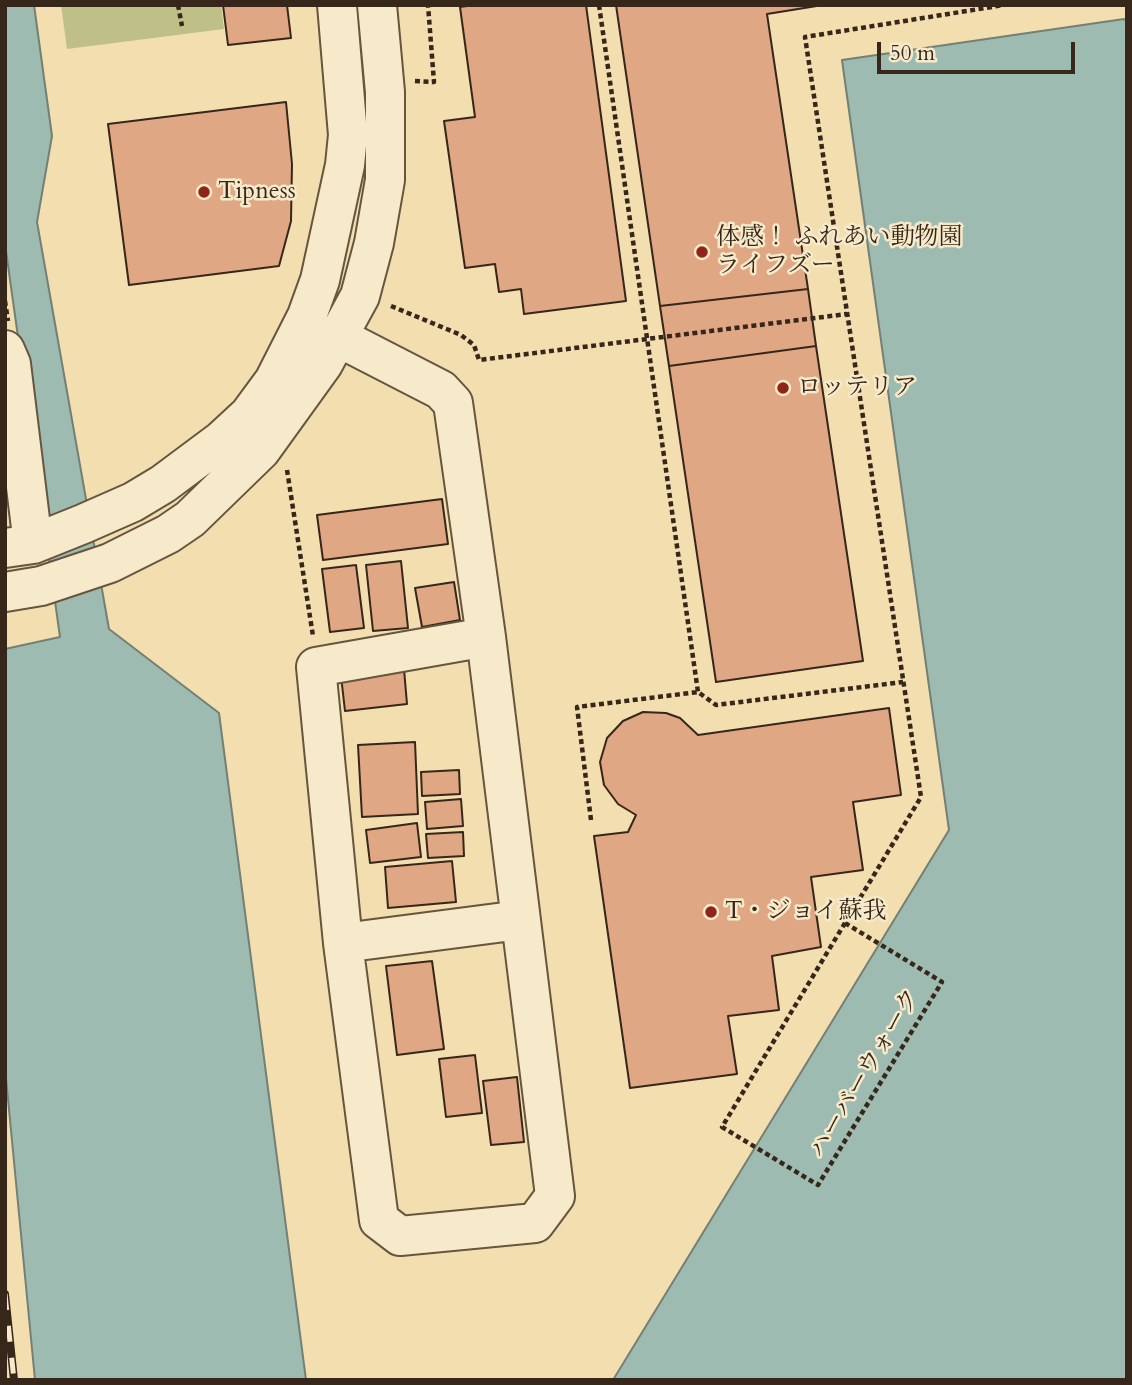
<!DOCTYPE html>
<meta charset="utf-8">
<style>
body{margin:0}
#map{position:relative;width:1132px;height:1385px;overflow:hidden;background:#f3deaf;font-family:Cardo,serif}
canvas{display:block}
.frame{position:absolute;inset:0;border:7px solid #37271a;pointer-events:none}
.scale{position:absolute;left:877px;top:42px;width:198px;height:32px;box-sizing:border-box;border:4px solid #37271a;border-top:0;padding-left:9px;font-size:21px;line-height:24px;white-space:nowrap;color:#37271a;-webkit-text-stroke:5px #f7eacb;paint-order:stroke}
</style>
<div id="map">
<canvas width="1132" height="1385"></canvas>
<div class="frame"></div>
<div class="scale">50 m</div>
</div>
<script>
const context = document.querySelector('canvas').getContext('2d');
context.lineJoin = 'round';
function fillPath(path, color) { context.fillStyle = color; context.fill(path, 'evenodd'); }
const toPath = rows => new Path2D(rows.map(r => 'M' + r).join(''));
function trace(path, color, width, dash) { context.strokeStyle = color; context.lineWidth = width; context.lineCap = dash ? 'butt' : 'round'; context.setLineDash(dash || []); context.stroke(path); }
function drawText(font, color, halo, rows, align = 'center') {
  context.font = font + ' Cardo,"Noto Serif JP",serif'; context.lineWidth = 5; context.setLineDash([]); context.textBaseline = 'middle'; context.strokeStyle = halo; context.fillStyle = color; for (const [text, x, y, turn = 0] of rows) {
    context.save(); context.translate(x, y); context.rotate((+turn || 0) * Math.PI / 180); context.textAlign = isNaN(turn) ? turn : align; if (halo) context.strokeText(text, 0, 0); context.fillText(text, 0, 0); context.restore();
  }
}
fillPath(toPath([
 [61,5,221,5,224,29,67,49]
]), '#bfc087');
const water = toPath([
 [5,5,34,5,52,136,37,222,109,629,219,713,306,1380,35,1380,5,1068,5,649,60,637,5,244,5,5],
 [1124,19,1127,21,1127,1380,613,1380,949,830,842,60,1124,19]
]);
fillPath(water, '#9dbbb1');
trace(water, '#748075', 2);
const building = toPath([
 [223,5,287,5,291,38,228,45,223,5],
 [474,5,586,5,626,301,524,314,521,289,499,292,495,264,465,268,444,121,475,117,460,7,474,5],
 [616,5,823,5,767,14,808,289,660,306,616,5],
 [286,102,292,164,291,221,279,266,129,285,108,124,286,102],
 [808,289,816,346,669,366,660,306,808,289],
 [816,346,863,661,716,682,669,366,816,346],
 [442,499,448,544,323,560,317,515,442,499],
 [401,561,408,628,373,631,366,565,401,561],
 [356,565,364,628,330,632,322,569,356,565],
 [454,582,460,620,422,627,415,588,454,582],
 [404,669,407,704,345,711,341,676,404,669],
 [889,708,901,795,853,802,863,870,811,877,821,947,772,956,779,1010,728,1016,737,1074,630,1088,594,836,628,832,636,815,618,804,604,785,600,762,607,738,623,721,643,712,666,713,680,718,698,735,889,708],
 [415,742,418,814,362,817,358,745,415,742],
 [459,770,460,794,422,796,421,772,459,770],
 [461,799,463,826,427,829,425,802,461,799],
 [417,823,421,857,370,863,366,830,417,823],
 [463,832,464,856,428,858,426,834,463,832],
 [452,861,456,902,388,908,385,867,452,861],
 [432,961,444,1049,397,1055,386,966,432,961],
 [475,1055,482,1113,446,1117,439,1059,475,1055],
 [517,1077,524,1142,491,1145,483,1081,517,1077]
]);
fillPath(building, '#dfa783');
trace(building, '#37271a', 2);
const minor = toPath([
 [338,337,441,390,453,403,486,637,555,1196,535,1223,400,1236,379,1220,343,943,316,667,486,637],
 [5,350,11,364,33,544],
 [5,548,33,544,83,524,133,502,163,484,222,440,249,415,274,381,307,316,320,280,345,165,348,135,337,5],
 [5,592,41,586,110,563,168,534,190,519,261,450,323,364,360,296,374,243,385,180,385,92,377,5],
 [343,943,520,920]
]);
trace(minor, '#66553f', 42);
trace(toPath([
 [178,5,182,26],
 [599,5,698,692],
 [415,81,434,82,428,5],
 [5,301,8,321],
 [391,306,461,335,474,345,479,360,847,314],
 [287,470,313,636],
 [591,820,577,707,698,692,716,705,903,682],
 [845,923,942,982,818,1185,722,1127,845,923,921,797,805,37,1004,5]
]), '#37271a', 4.5, [5, 3.5]);
trace(minor, '#f7eacb', 38);
const rail = toPath([
 [5,1294,14,1380]
]);
trace(rail, '#37271a', 8);
trace(rail, '#f7eacb', 5, [16]);
for (const [x, y, r, color] of [
 [204,192,7,"#8f2418"],
 [702,252,7,"#8f2418"],
 [783,388,7,"#8f2418"],
 [711,912,7,"#8f2418"]
]) { const dot = new Path2D(); dot.arc(x, y, r, 0, 2 * Math.PI); context.fillStyle = color; context.fill(dot); trace(dot, '#f7eacb', 2.5); }
drawText('24px', '#37271a', '#f7eacb', [
 ["Tipness",218,192],
 ["体感！ ふれあい動物園",716,238],
 ["ライフズー",716,266],
 ["ロッテリア",797,388],
 ["T・ジョイ蘇我",725,912]
], 'left');
drawText('24px', '#37271a', '#f7eacb', [
 ["ハーバーウォーク",866,1074,-59]
]);
</script>
